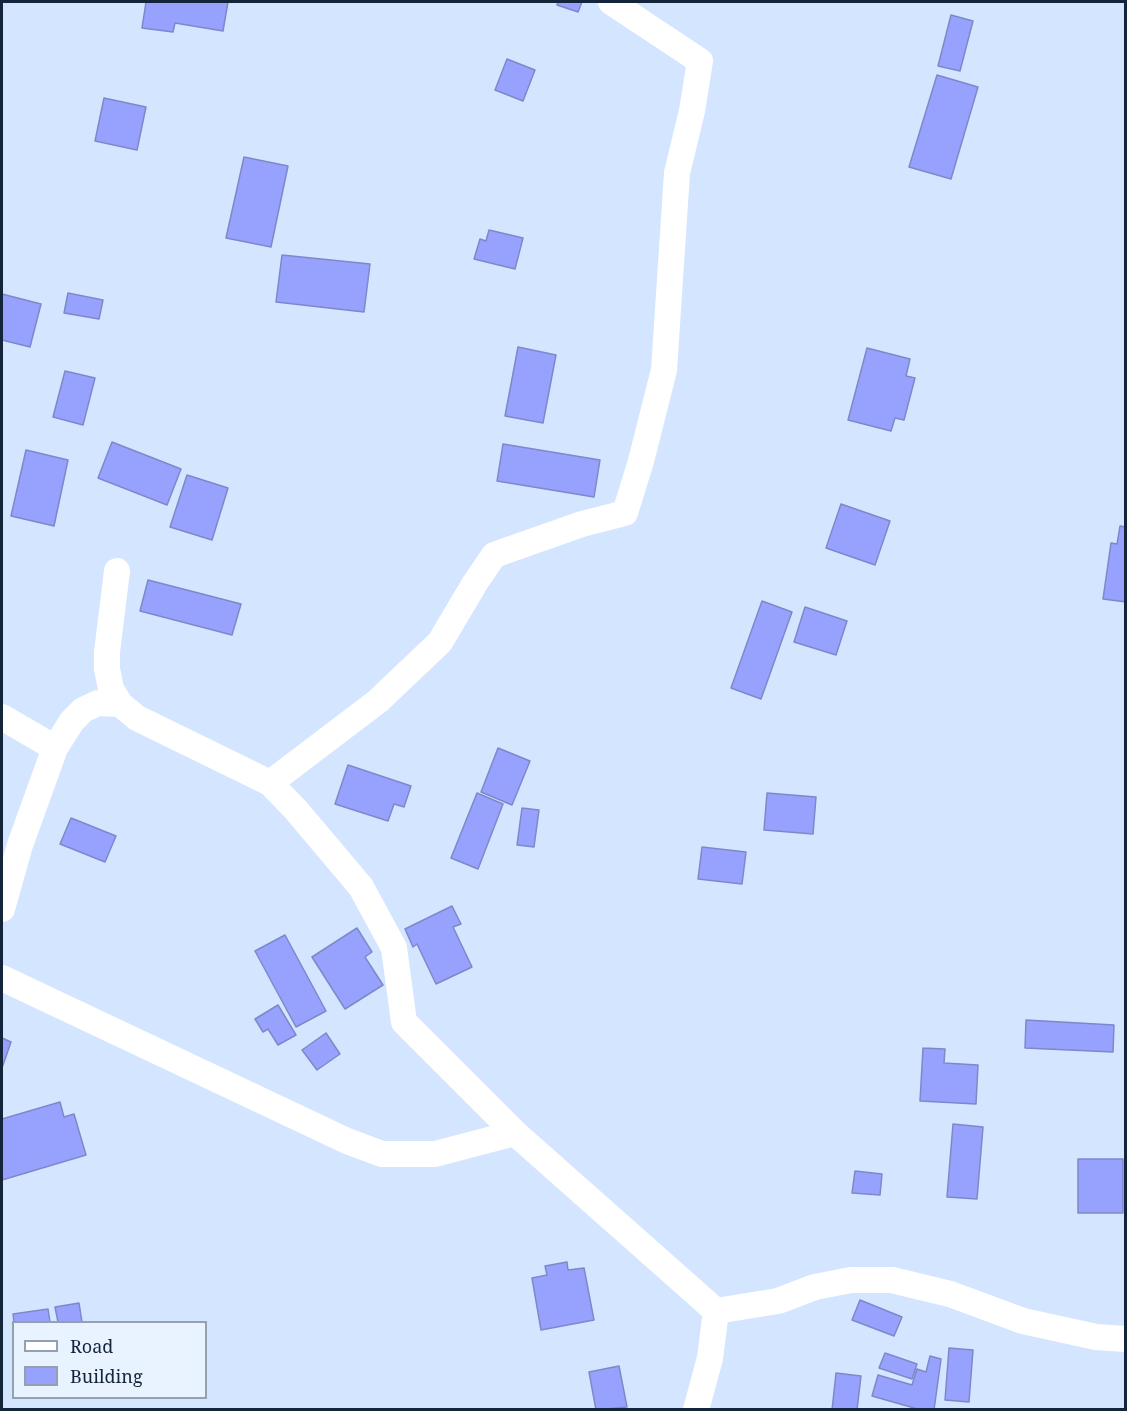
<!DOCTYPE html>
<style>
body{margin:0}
#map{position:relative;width:1127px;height:1411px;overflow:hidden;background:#d4e6ff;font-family:"Noto Serif",serif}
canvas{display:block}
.frame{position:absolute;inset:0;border:3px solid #13243b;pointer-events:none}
.legend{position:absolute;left:12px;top:1321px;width:195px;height:78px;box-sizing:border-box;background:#e9f2ff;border:2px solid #93a0b1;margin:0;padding:8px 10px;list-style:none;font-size:18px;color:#13243b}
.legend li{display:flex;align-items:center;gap:12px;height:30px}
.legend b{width:30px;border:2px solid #93a0b1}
</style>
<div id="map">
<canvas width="1127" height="1411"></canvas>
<div class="frame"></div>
<ul class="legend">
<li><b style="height:8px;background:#fff"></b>Road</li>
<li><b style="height:16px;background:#96a2fe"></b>Building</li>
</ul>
</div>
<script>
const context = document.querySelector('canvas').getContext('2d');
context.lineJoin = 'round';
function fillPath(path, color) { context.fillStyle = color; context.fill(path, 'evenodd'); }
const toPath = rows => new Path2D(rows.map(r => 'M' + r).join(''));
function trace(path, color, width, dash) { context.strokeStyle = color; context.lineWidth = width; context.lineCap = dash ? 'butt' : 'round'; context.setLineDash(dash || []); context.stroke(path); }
const building = toPath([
 [146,2,228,2,223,31,175,23,173,32,142,28,146,2],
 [558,2,582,2,578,12,557,5,558,2],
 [951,15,973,21,960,71,938,66,951,15],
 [507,59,535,70,523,101,495,90,507,59],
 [937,75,978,87,951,179,909,167,937,75],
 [104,98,146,107,137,150,95,141,104,98],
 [244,157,288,166,271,247,226,238,244,157],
 [489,230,523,238,515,269,474,259,480,239,486,241,489,230],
 [282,255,370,264,364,312,276,302,282,255],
 [68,293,103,300,99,319,64,313,68,293],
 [2,294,41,304,30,347,2,340,2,294],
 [518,347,556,355,543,423,505,416,518,347],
 [867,348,910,359,906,376,915,378,904,420,895,418,891,431,848,420,867,348],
 [65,371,95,378,83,425,53,417,65,371],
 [112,442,181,469,167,505,98,478,112,442],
 [503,444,600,460,594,497,497,481,503,444],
 [26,450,68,460,54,526,11,516,26,450],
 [187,475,228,488,212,540,170,527,187,475],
 [841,504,890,521,875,565,826,548,841,504],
 [1120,526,1126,527,1126,602,1103,599,1111,543,1117,544,1120,526],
 [148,580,241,604,232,635,140,611,148,580],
 [762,601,792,612,761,699,731,688,762,601],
 [805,607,847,621,836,655,794,642,805,607],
 [498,748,530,761,512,805,481,792,498,748],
 [348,765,411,786,404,807,394,804,388,821,335,804,348,765],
 [477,793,503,804,478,869,451,858,477,793],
 [767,793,816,797,813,834,764,830,767,793],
 [522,808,539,810,534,847,517,845,522,808],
 [71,818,116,836,105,862,60,844,71,818],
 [702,847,746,852,742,884,698,879,702,847],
 [452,906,461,924,453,927,472,967,436,984,417,944,413,947,405,929,452,906],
 [357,928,372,952,365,957,383,985,345,1009,312,957,357,928],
 [285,935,326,1011,296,1027,255,951,285,935],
 [278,1005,296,1035,278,1045,268,1029,263,1032,255,1019,278,1005],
 [1026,1020,1114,1025,1113,1052,1025,1048,1026,1020],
 [326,1033,340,1054,317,1070,302,1050,326,1033],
 [2,1038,11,1042,2,1068,2,1038],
 [923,1048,945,1049,944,1063,978,1065,976,1104,920,1101,923,1048],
 [60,1102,64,1117,74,1114,86,1155,2,1180,2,1119,60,1102],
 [953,1124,983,1127,977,1199,947,1197,953,1124],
 [1078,1159,1123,1159,1123,1213,1078,1213,1078,1159],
 [855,1171,882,1174,880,1195,852,1193,855,1171],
 [567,1262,568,1270,584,1268,594,1320,541,1330,532,1278,547,1275,545,1266,567,1262],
 [860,1300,902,1317,894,1336,852,1320,860,1300],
 [79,1303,82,1322,58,1322,55,1307,79,1303],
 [48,1309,50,1322,14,1322,13,1314,48,1309],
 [949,1348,973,1350,969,1402,945,1400,949,1348],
 [885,1353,917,1364,912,1379,879,1368,885,1353],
 [930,1356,941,1359,934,1410,921,1410,872,1396,878,1375,912,1385,917,1369,926,1372,930,1356],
 [619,1366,627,1407,596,1410,589,1372,619,1366],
 [836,1373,861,1376,857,1410,832,1410,836,1373]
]);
fillPath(building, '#96a2fe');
trace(building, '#7e88c9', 1.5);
trace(toPath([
 [117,571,107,652,107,669,111,689,120,704,137,718,270,783,296,810,361,887,394,948,404,1022,515,1133,716,1311],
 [2,717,55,748],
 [270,783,378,701,440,642,475,583,494,555,582,524,625,513,641,461,664,370,677,173,692,111,700,61,611,2],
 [2,909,20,845,55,748,72,721,83,710,98,703,120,704],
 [2,978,347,1141,382,1154,435,1154,515,1133],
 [716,1311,778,1301,815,1287,851,1280,892,1280,950,1294,1023,1321,1096,1337,1126,1339],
 [696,1410,710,1358,716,1311]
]), '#fff', 26);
</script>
